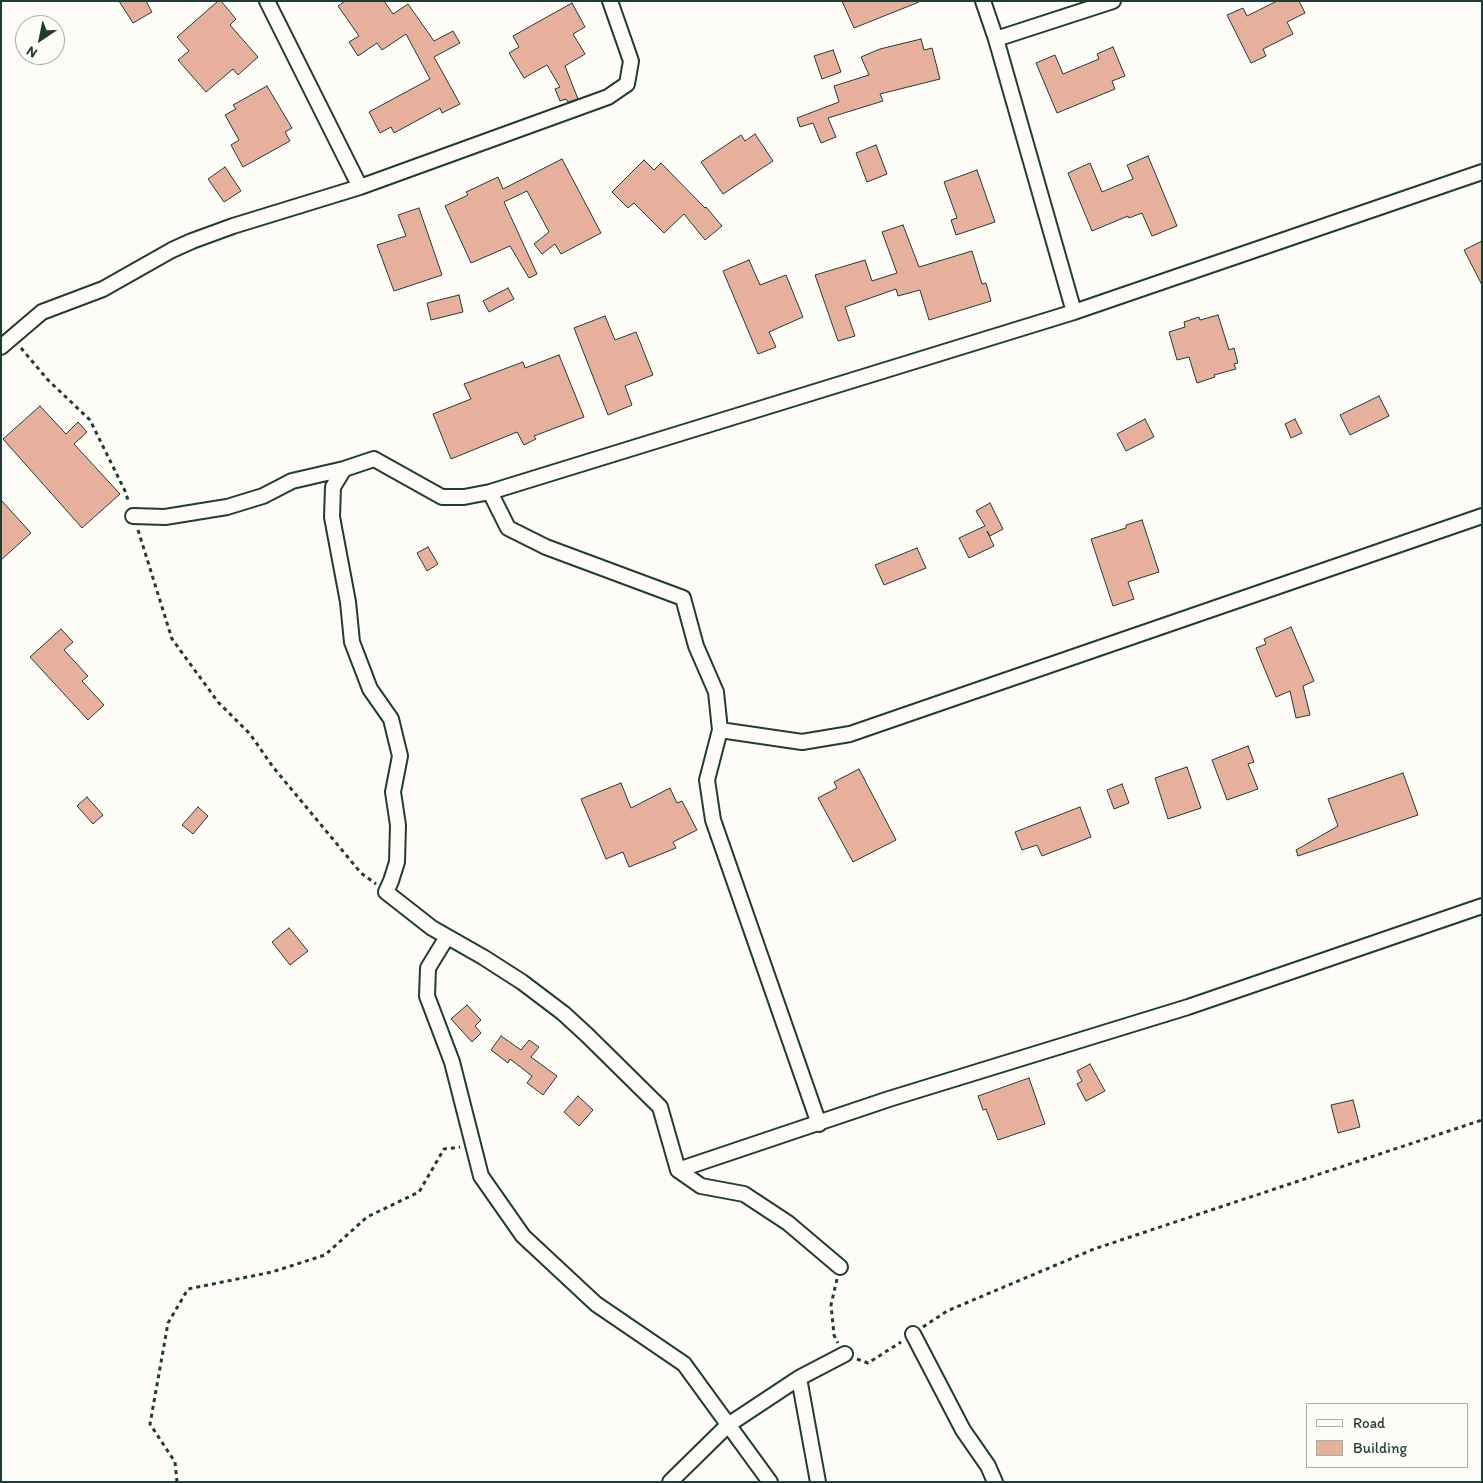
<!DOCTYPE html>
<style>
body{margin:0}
#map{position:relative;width:1483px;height:1483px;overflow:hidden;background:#fdfcf7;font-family:Itim,sans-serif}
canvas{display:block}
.frame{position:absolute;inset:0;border:2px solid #1f3d34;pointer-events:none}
.legend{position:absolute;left:1306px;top:1403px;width:162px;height:65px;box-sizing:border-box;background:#fdfcf7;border:1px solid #a4b0a9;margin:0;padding:6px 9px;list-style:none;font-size:15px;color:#1f3d34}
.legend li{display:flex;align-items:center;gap:10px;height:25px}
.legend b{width:25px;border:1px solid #a4b0a9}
.north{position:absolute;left:15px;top:15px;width:50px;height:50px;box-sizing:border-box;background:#fdfcf7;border:1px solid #a4b0a9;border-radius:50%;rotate:214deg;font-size:14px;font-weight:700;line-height:20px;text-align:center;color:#1f3d34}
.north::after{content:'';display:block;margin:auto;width:18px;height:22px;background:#1f3d34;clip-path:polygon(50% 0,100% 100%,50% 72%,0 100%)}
</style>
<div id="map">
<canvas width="1483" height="1483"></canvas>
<div class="frame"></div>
<ul class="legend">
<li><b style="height:6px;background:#fdfcf7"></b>Road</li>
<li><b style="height:14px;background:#e7b09c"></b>Building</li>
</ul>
<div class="north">N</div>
</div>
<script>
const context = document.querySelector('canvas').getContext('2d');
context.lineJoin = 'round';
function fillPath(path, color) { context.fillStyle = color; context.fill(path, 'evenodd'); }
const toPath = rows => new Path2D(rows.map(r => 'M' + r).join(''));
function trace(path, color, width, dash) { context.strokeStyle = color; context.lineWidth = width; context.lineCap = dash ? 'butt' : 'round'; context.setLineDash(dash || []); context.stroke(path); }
const building = toPath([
 [119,1,146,1,152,12,133,23,119,1],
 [218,1,221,1,236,19,230,25,258,57,238,75,233,69,206,92,178,60,189,51,177,37,218,1],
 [345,1,384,1,393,14,408,4,434,41,453,31,460,43,434,57,460,104,442,113,440,108,394,133,391,127,380,133,369,112,430,79,406,34,382,50,377,43,358,56,349,42,359,36,338,6,345,1],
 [842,1,919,1,919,2,854,28,842,1],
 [1277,1,1299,1,1305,13,1287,22,1293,34,1263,49,1266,56,1251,63,1227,15,1243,8,1247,16,1277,1],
 [572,3,585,27,573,34,585,54,565,66,578,99,568,102,566,99,560,101,555,89,560,87,547,65,524,78,509,53,519,47,513,36,572,3],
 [921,39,924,50,932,48,940,79,880,94,883,101,828,118,836,137,821,143,813,123,800,127,797,118,839,102,834,86,869,75,861,57,880,49,921,39],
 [1113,47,1125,76,1112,81,1115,89,1057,113,1036,63,1055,55,1063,74,1099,59,1097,54,1113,47],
 [833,50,841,72,822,79,814,56,833,50],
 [267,86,292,128,285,132,290,141,243,167,231,145,239,140,225,115,236,109,233,105,267,86],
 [755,134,773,161,723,194,701,162,741,135,745,141,755,134],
 [876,145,887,174,867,182,856,153,876,145],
 [1148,156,1177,226,1152,236,1142,213,1129,218,1128,216,1092,231,1068,173,1090,163,1102,192,1133,179,1127,165,1148,156],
 [562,159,601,233,561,254,555,244,542,254,534,244,549,232,527,191,504,202,537,274,529,278,510,246,471,263,445,206,468,195,466,192,498,177,503,189,562,159],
 [644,160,654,170,661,163,705,208,706,207,722,226,705,240,684,214,664,233,634,203,628,208,612,192,644,160],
 [225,167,241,191,224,202,208,179,225,167],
 [977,170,995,222,956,235,951,220,957,218,944,182,977,170],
 [419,208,442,275,394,291,377,245,406,236,398,215,419,208],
 [903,225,919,267,972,251,982,284,986,283,991,301,929,320,920,290,898,296,896,289,845,307,855,336,838,341,815,275,865,260,872,281,897,273,882,232,903,225],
 [1482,241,1482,285,1464,250,1482,241],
 [749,260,760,285,786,275,803,317,769,332,776,347,758,354,723,271,749,260],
 [508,288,514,299,489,312,483,301,508,288],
 [459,295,463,312,431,320,427,303,459,295],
 [1218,315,1229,350,1234,348,1238,363,1234,364,1236,369,1214,375,1215,377,1197,383,1189,357,1177,360,1169,332,1185,327,1184,322,1199,317,1200,320,1218,315],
 [605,316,615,340,636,332,653,375,625,386,632,405,608,415,574,328,605,316],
 [559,355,584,417,534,436,536,439,524,445,517,432,451,459,433,414,471,399,464,384,523,362,525,368,559,355],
 [1379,396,1389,416,1350,435,1340,415,1379,396],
 [40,406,66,434,78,422,87,432,74,444,120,494,82,528,3,439,40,406],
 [1145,419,1154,437,1126,451,1117,434,1145,419],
 [1295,419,1302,433,1291,438,1285,424,1295,419],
 [1,500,31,533,1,560,1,500],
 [990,503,1003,529,990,536,987,531,994,546,969,558,959,538,985,526,976,511,990,503],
 [1142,520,1159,572,1128,582,1134,599,1113,606,1091,539,1126,528,1126,525,1142,520],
 [428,547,438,564,427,571,417,553,428,547],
 [917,548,926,568,884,585,875,565,917,548],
 [1291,627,1314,681,1303,686,1310,715,1296,718,1290,691,1276,697,1256,648,1266,644,1264,639,1291,627],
 [61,629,73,642,64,650,88,676,82,681,104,705,88,720,30,657,61,629],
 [1248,746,1254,762,1248,764,1258,789,1227,800,1212,760,1248,746],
 [1187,767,1201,808,1168,819,1155,778,1187,767],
 [859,769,896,840,853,862,818,798,837,788,834,782,859,769],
 [1403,773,1418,815,1298,856,1296,850,1338,826,1328,799,1403,773],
 [621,783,631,808,670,788,677,803,682,801,697,830,673,842,676,848,629,867,623,852,606,859,581,799,621,783],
 [1122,784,1129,803,1114,809,1107,790,1122,784],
 [87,797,103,815,93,824,77,806,87,797],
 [198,807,208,816,193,834,182,825,198,807],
 [1080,807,1091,837,1042,856,1037,845,1022,850,1015,832,1080,807],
 [289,928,308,951,290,965,272,942,289,928],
 [467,1005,481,1020,475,1026,481,1033,472,1042,451,1019,467,1005],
 [501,1036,521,1050,529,1040,539,1047,531,1057,557,1076,543,1095,527,1083,532,1076,510,1059,508,1063,491,1050,501,1036],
 [1090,1064,1105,1091,1086,1101,1077,1084,1082,1081,1077,1071,1090,1064],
 [1029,1078,1045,1124,998,1140,986,1109,983,1110,978,1096,1029,1078],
 [578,1096,593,1110,579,1126,564,1112,578,1096],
 [1353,1100,1360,1127,1338,1133,1331,1105,1353,1100]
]);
fillPath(building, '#e7b09c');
trace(building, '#1f3d34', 1);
const minor = toPath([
 [267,1,360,187],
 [983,1,996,39,1074,312],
 [996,39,1113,1],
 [1,347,42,312,103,289,172,250,192,241,233,226,360,187,608,97,627,84,631,61,610,1],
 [490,492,508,528,546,547,683,598,696,646,716,692,720,730,707,780,713,820,819,1124],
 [133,516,165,517,227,507,263,496,292,481,344,469],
 [720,730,802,742,850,734,1482,516],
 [447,937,428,968,427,996,452,1062,481,1176,523,1236,596,1304,684,1364,770,1482],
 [678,1170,889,1099,1188,1007,1482,906],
 [840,1267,788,1223,744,1194,701,1186,678,1170,660,1107,587,1035,563,1013,522,982,483,957,432,928,386,892,391,881,397,862,398,825,393,792,400,756,391,719,370,689,352,642,348,602,332,517,333,487,344,469,374,459,442,497,464,497,490,492,1074,312,1482,172],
 [913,1334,963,1430,988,1466,995,1482],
 [799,1378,818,1482],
 [670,1482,728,1425,799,1378,845,1354]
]);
trace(minor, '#1f3d34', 18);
trace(toPath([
 [21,348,48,380,90,420,125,491,129,503],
 [138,530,172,639,218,702,250,734,273,767,361,873,376,884],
 [837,1279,831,1305,834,1335,838,1343],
 [923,1327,947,1311,1094,1249,1482,1120],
 [857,1359,868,1363,901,1342],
 [177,1482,175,1462,150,1424,168,1323,188,1289,272,1272,325,1255,367,1217,419,1192,444,1149,460,1147]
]), '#1f3d34', 3, [4, 4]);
trace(minor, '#fdfcf7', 14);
</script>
